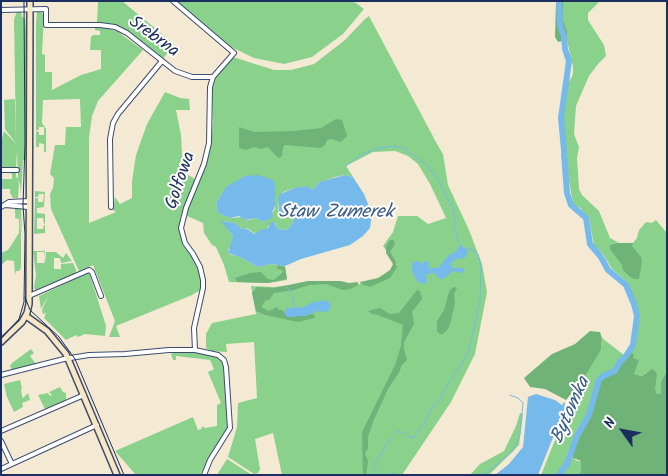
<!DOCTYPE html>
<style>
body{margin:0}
#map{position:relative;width:668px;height:476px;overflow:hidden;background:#f4ead4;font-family:Kalam,sans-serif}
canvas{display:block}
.frame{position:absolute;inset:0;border:2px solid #1b2f5e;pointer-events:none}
.north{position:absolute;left:598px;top:406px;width:50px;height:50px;-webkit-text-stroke:4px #fdfcf7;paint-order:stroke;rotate:302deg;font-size:14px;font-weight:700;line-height:20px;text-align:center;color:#1b2f5e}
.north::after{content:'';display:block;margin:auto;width:18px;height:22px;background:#1b2f5e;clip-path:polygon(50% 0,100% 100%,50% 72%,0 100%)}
</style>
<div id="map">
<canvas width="668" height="476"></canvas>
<div class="frame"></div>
<div class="north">N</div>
</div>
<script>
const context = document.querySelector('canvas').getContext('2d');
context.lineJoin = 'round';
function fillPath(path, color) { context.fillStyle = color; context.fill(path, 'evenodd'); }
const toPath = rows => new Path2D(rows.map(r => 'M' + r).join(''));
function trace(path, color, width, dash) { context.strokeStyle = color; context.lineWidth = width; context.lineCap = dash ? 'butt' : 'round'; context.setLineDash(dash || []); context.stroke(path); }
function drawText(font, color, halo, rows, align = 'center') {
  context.font = font + ' Kalam,sans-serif'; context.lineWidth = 4; context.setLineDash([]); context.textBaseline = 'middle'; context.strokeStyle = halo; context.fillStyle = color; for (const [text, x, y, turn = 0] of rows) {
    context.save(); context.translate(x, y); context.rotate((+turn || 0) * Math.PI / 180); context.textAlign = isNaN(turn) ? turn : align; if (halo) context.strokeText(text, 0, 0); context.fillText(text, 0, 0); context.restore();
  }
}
fillPath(toPath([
 [98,1,122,1,174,44,163,59,128,31,114,25,97,23],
 [175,1,349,1,356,3,364,9,343,34,312,57,284,64,254,58,227,45],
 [563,1,600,1,588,13,588,20,604,45,606,56,598,64,589,76,576,106,574,134,579,147,577,158,579,189,582,195,599,211,610,238,619,243,633,243,637,238,639,230,646,222,652,223,656,220,667,233,667,371,661,381,661,394,657,394,647,372,642,376,633,374,632,358,634,354,631,352,637,334,637,305,627,282,612,269,603,254,594,245,589,219,580,208,573,204,568,175,563,118,568,84,573,74,573,67,567,40,567,31,563,20],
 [17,12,21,12,22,17,25,18,26,33,27,34,27,162,25,194,26,160,23,160,21,194,20,184,17,179,19,184,18,198,13,198,10,193,10,189,1,189,1,179,12,179,12,174,10,173,10,171,16,171,16,177,18,178,17,151,16,169,1,169,1,142,4,131,17,145,5,129,4,100,14,99,16,101,16,141,14,19],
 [37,12,41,12,44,15,42,54,45,55,45,72,52,72,52,90,81,75,101,69,101,50,90,50,91,37,93,35,100,35,100,31,95,30,95,28,107,28,118,32,143,50,98,101,92,116,89,138,89,223,116,212,113,210,115,197,120,204,132,198,132,181,136,155,147,124,165,92,180,98,189,99,190,110,176,110,181,135,183,172,195,179,181,215,180,232,182,240,198,265,201,276,202,289,192,295,116,326,120,337,109,337,115,321,93,265,79,271,51,209,50,194,53,188,54,178,50,174,55,145,65,145,66,127,81,127,80,99,43,100,42,123,46,129,46,152,44,152,44,144,39,143,39,147,36,147,36,131,39,132,39,135,44,135,44,127,39,127,39,130,36,130,36,24],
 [369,16,437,144,443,154,448,185,469,230,482,264,487,292,475,354,451,402,402,475,282,475,273,433,255,439,260,469,258,473,254,474,228,457,237,427,238,403,257,398,254,342,226,344,227,352,211,351,206,348,206,334,212,323,256,314,251,286,274,287,307,283,330,283,343,287,377,281,389,275,397,265,383,246,393,232,398,216,417,216,428,224,446,218,430,184,418,164,408,156,395,151,373,152,346,166,353,177,345,175,335,177,318,183,314,189,295,188,283,192,278,200,278,210,279,212,287,212,291,214,294,220,290,227,286,230,278,229,275,223,269,225,266,230,260,230,256,234,246,228,242,229,235,223,223,221,233,236,231,246,228,250,229,254,240,257,258,267,270,264,285,266,287,280,268,283,229,282,224,265,216,247,212,245,204,233,203,223,185,215,189,203,206,166,211,146,213,122,212,86,217,74,233,57,274,70,291,70,314,64,345,40,365,19],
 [245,176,275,183,275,209,269,218,263,222,256,218,248,220,245,220,242,217,230,218,218,213,216,203,219,198,236,182],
 [33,18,34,18,33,188,31,186],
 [35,191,45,192,44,207,37,208,37,213,45,214,45,217,40,217,45,217,45,224,44,224,43,218,37,218,37,229,43,229,44,225,45,225,45,233,34,234,35,198,38,198,38,202,43,202,44,194,39,194,38,197,35,197],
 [19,207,21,207,22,234,19,210,21,233,21,268,19,271,16,271,15,275,14,261,7,260,1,265,1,253,8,250,19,233,19,219,15,218,15,215,17,215,15,214,15,208,19,209],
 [33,251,45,251,44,257,44,252,37,252,37,263,44,263,44,258,45,264,46,252,56,252,63,258,66,253,72,261,61,263,60,258,54,258,54,269,61,269,61,264,73,263,76,270,76,275,55,284,54,282,45,286,40,288,38,292,34,288,36,275],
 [89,272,106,326,105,336,85,334,78,337,76,335,66,340,44,318,46,313,43,314,42,310,48,296,41,309,39,296],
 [602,338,624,355,614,370,604,374,598,380,588,414,575,435,569,455,577,461,581,461,581,473,579,475,541,475,567,410,587,371,601,350],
 [31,349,34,353,30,356,36,364,12,370,10,366,12,363],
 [175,352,209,353,222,360,225,369,228,408,227,428,200,475,136,475,115,451,193,417,198,430,201,429,203,426,205,428,217,426,217,405,221,403,208,372,214,369,210,360,176,356,176,360,173,360,171,354],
 [20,380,22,388,21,390,22,395,22,397,23,398,28,393,30,400,22,403,23,407,14,412,7,397,4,384],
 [60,387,63,392,66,393,66,400,45,409,38,395,48,393,50,396,52,395,49,392],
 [520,413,523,414,519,445,489,475,470,475,480,464,504,451,516,426],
 [227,459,252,475,217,475]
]), '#8ad18c');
fillPath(toPath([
 [556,1,563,1,563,20,567,31,567,40,558,42,555,37],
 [336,119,342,120,347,136,341,142,331,139,327,140,325,145,321,148,285,145,283,147,282,156,279,158,275,155,268,147,261,149,254,147,246,150,239,148,239,127,254,132,293,131,321,128],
 [390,240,394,240,395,244,390,252,395,260,397,267,390,278,370,287,361,284,360,282,378,278,390,270,393,264,386,253,386,246],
 [619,243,633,243,632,246,641,257,642,262,639,279,634,279,630,277,623,270,622,265,610,249,610,245],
 [278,265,285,267,287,279,268,283,237,282,235,278,250,273,261,272,268,279,274,280,283,272,282,270,277,269],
 [308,281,341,281,349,283,358,282,358,285,350,289,343,290,326,284,309,285,294,290,274,293,269,300,266,300,261,307,269,311,277,307,279,310,283,310,284,313,305,316,311,314,315,315,314,318,298,322,265,315,256,311,252,293,257,287,274,288],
 [455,287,457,288,454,294,455,302,451,321,448,329,443,334,440,334,437,331,437,321,444,310,449,292,452,288],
 [417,290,420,291,422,299,412,312,414,324,404,342,404,349,407,360,401,366,400,371,388,389,373,422,368,437,368,448,365,454,368,461,367,469,366,475,363,475,362,432,395,365,401,346,403,325,378,315,372,314,368,311,380,308,390,314,399,313],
 [590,331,600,332,602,338,601,350,582,381,566,400,545,389,530,387,524,378,552,354,575,344],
 [631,352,634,354,633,358,639,360,634,374,642,376,652,369,655,371,657,374,655,389,657,394,661,394,661,381,667,371,667,475,579,475,581,472,581,461,573,458,572,453,578,437,591,412,599,383,604,377,616,371,620,363]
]), '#6fb378');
fillPath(toPath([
 [258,175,273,180,275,183,275,206,272,213,273,217,263,222,256,218,245,220,239,216,230,218,218,213,216,203,226,187,245,176],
 [345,175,353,177,364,194,372,214,370,228,363,236,350,245,301,259,285,266,270,264,258,267,240,257,228,253,233,236,221,221,235,223,242,229,245,228,255,234,260,230,268,228,271,222,274,222,278,229,286,230,290,227,294,220,291,214,287,212,279,212,278,200,280,194,295,188,307,186,311,189,314,189,318,183,323,181],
 [461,245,468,251,465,258,456,259,450,264,453,268,463,268,464,272,462,273,453,271,443,279,440,279,434,273,431,273,426,275,427,283,423,284,417,281,412,272,412,263,416,261,423,263,428,260,429,268,438,268,449,255,456,251],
 [325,300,329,302,331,307,327,312,317,311,305,316,288,317,284,313,287,308,304,307,311,303],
 [536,394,555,400,562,405,564,402,565,403,564,410,538,475,495,475,509,464,523,447,528,397]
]), '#75baeb');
trace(toPath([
 [346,166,359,156,375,149,391,146,404,148,428,166,439,181,446,197,453,207,455,219,454,229,460,246],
 [287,287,291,294],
 [292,296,294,307],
 [395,433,399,431,404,434],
 [408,436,413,438,424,423,432,407,436,404,468,353,480,301,481,267,478,254,468,247,468,251],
 [380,475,374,466,376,461,392,437],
 [391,475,394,473,396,475],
 [484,475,513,451,516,445,520,434,523,403,518,398,510,395]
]), '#75baeb', 1);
trace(toPath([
 [559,1,560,25,564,36,565,49,569,61,561,118,564,150],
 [559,475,567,464,577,436,589,415,599,380,603,376,615,371,619,363,626,356,633,345,637,316,634,304,626,285,608,270,601,257,590,244,586,218,571,205,567,193,564,154]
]), '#75baeb', 6);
const street = toPath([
 [173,1,234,53,213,77,210,87,209,143,204,164,186,208,181,228,185,243,193,254,200,267,203,280,203,288,194,328,195,350],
 [1,10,46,9,46,25,100,25,115,27,127,33,175,71,192,77,213,77],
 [1,170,17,170],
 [5,205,28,207],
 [1,207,9,202,29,201],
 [111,207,110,139,113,123,118,114,162,61],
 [29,296,89,270,92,272,101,296],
 [1,375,64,359,89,355,125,354,169,350,195,350,218,355,224,360,226,367,230,428,210,460,204,475],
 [1,431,84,395],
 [1,441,12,464],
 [1,469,97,425]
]);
const secondary = toPath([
 [26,316,47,331,66,354,117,475],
 [1,342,22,322,27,313,29,304,30,1]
]);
trace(street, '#3c4b70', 6);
trace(secondary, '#3c4b70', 8);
trace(street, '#fff', 4);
trace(secondary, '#f7e8c3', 5);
trace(toPath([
 [25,297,30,310,59,337,75,359,124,475],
 [1,339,19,319,24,302,25,234,23,206,25,143,24,1]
]), '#1b2f5e', 1);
drawText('18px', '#1b2f5e', '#fdfcf7', [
 ["Srebrna",153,38,36],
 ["Golfowa",182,181,-71]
]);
drawText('italic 19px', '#365988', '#fdfcf7', [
 ["Staw Zumerek",336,214],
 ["Bytomka",572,411,-66]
]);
</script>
